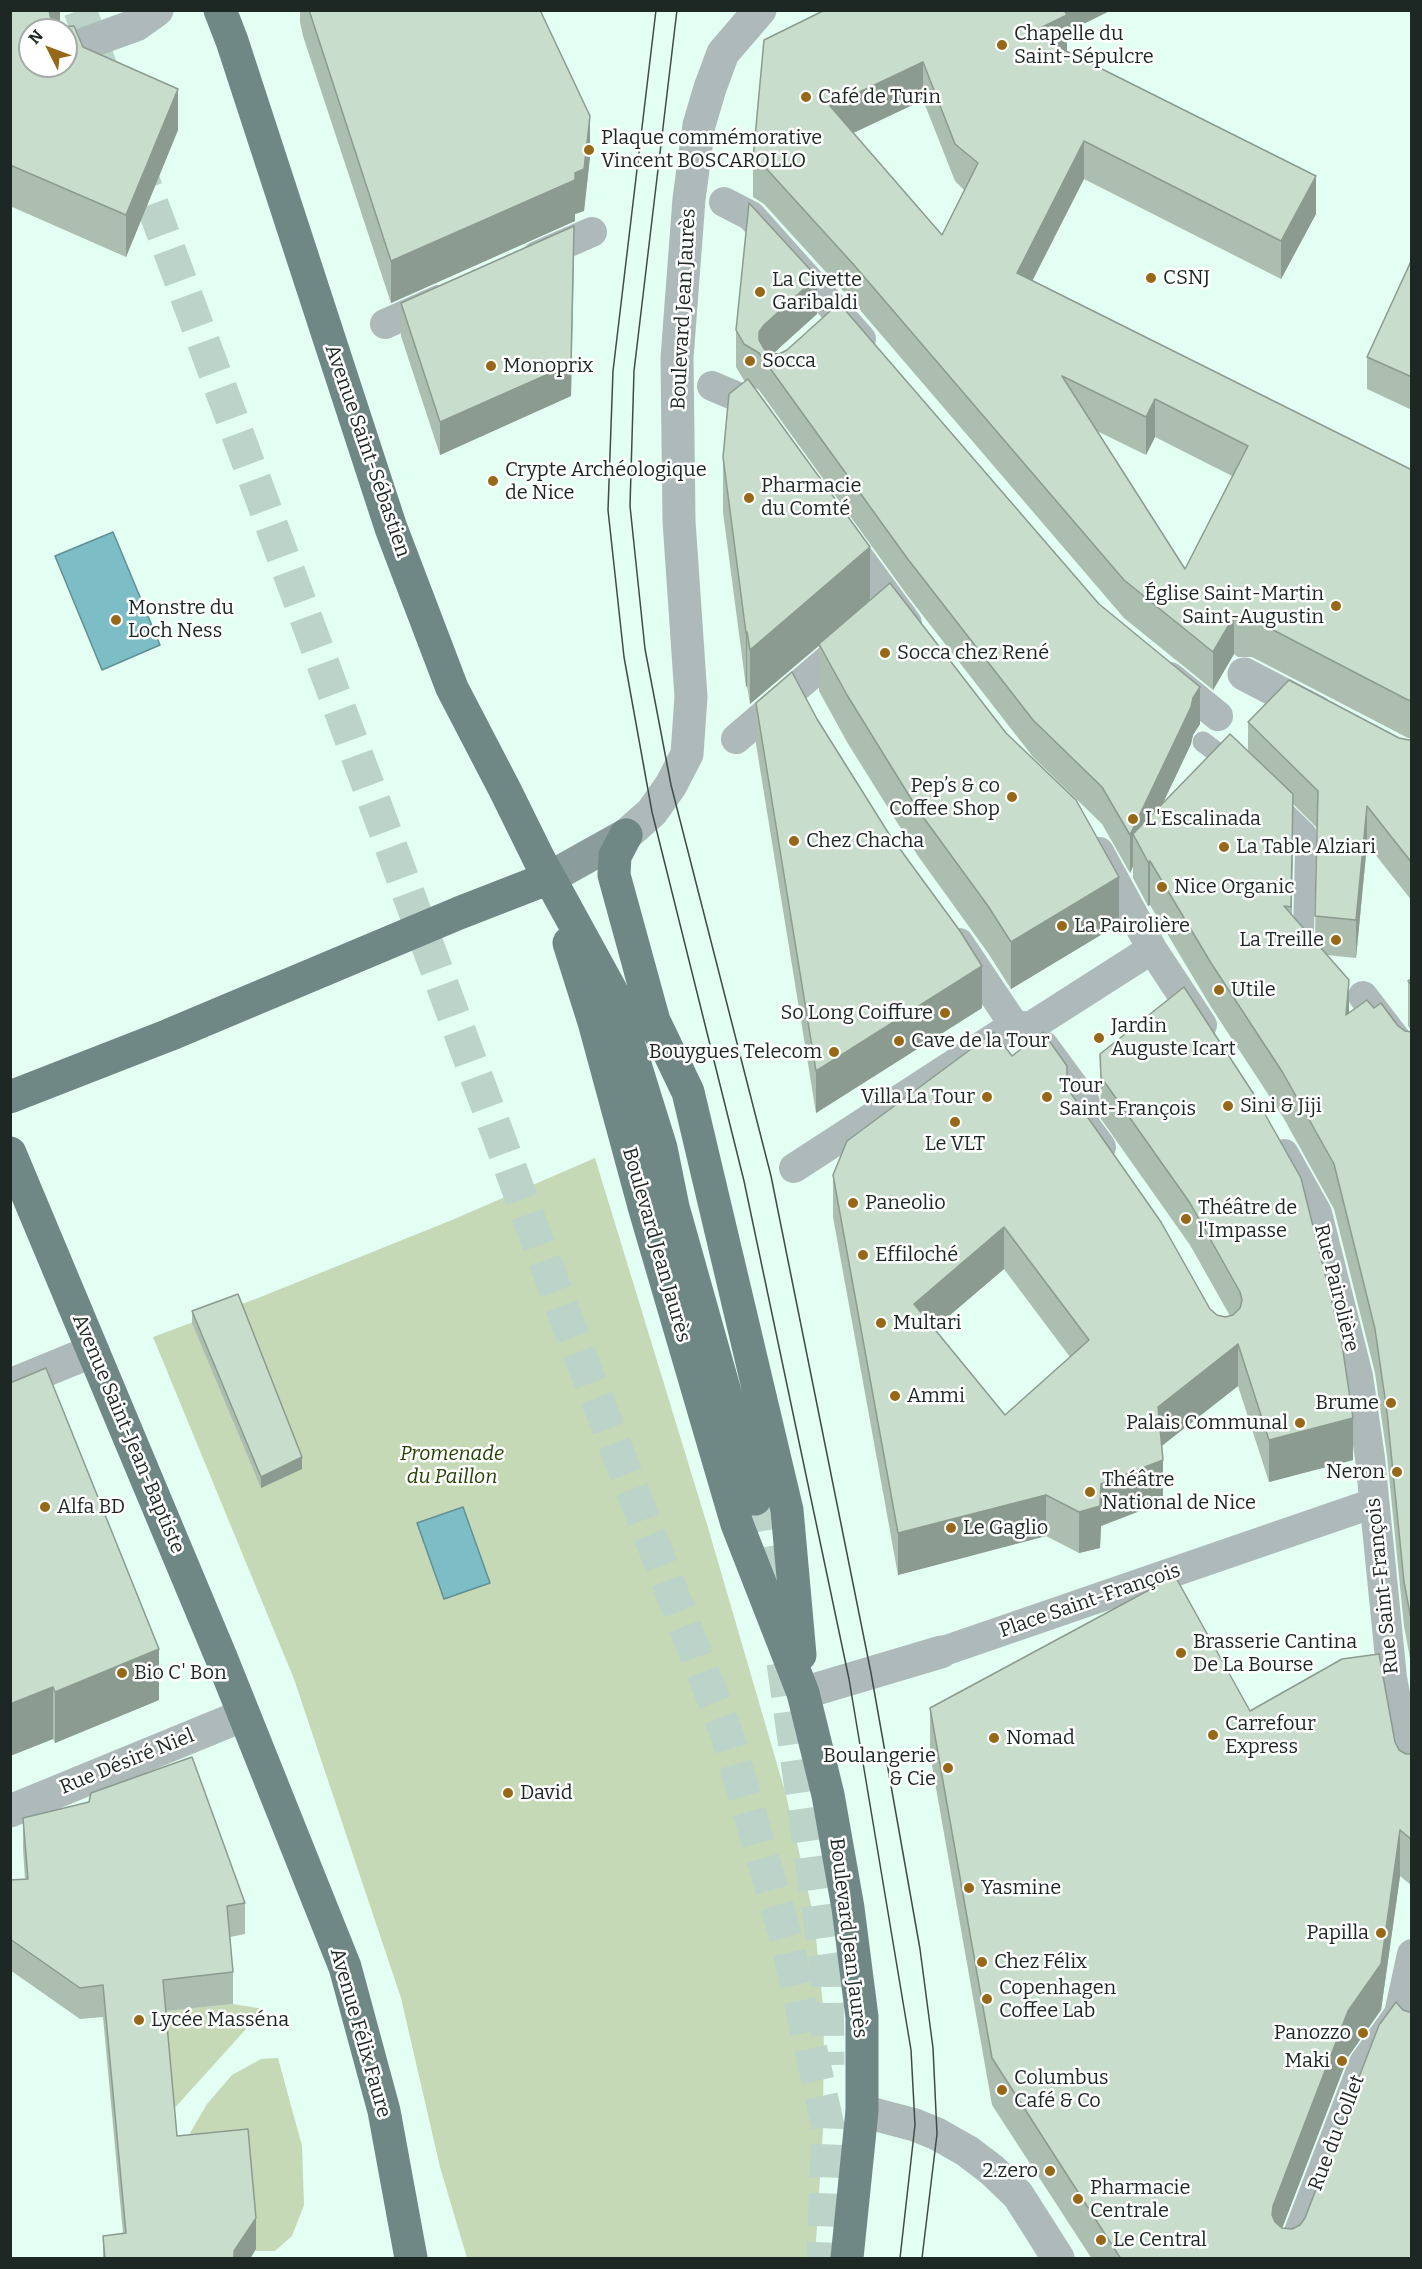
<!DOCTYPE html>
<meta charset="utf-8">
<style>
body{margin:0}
#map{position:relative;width:1422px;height:2269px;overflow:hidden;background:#e3fef3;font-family:Bitter,serif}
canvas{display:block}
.frame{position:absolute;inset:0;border:12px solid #1d2723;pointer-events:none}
.north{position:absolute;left:18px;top:18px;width:60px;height:60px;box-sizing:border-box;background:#fff;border:2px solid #a5a9a7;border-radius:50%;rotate:312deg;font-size:16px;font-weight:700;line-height:24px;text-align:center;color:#1d2723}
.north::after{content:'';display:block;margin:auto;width:21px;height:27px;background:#966817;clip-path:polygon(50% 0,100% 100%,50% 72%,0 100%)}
</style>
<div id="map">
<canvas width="1422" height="2269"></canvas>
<div class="frame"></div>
<div class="north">N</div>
</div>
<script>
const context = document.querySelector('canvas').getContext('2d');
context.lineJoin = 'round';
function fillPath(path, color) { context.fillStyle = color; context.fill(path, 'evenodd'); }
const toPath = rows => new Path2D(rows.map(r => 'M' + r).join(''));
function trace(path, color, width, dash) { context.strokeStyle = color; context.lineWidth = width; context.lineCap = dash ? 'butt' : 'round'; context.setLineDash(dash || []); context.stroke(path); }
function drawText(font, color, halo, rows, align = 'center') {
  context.font = font + ' Bitter,serif'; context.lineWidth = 5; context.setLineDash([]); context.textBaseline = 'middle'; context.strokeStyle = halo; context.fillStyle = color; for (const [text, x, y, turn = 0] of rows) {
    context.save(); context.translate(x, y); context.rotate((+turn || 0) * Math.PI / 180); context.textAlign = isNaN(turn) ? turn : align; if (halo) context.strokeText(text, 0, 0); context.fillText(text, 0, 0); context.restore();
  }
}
fillPath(toPath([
 [595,1158,709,1531,786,1795,814,1918,824,2016,823,2129,815,2258,467,2258,440,2167,401,1998,294,1679,153,1337,258,1298,452,1220],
 [233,2004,264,2009,172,2111,163,2011],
 [278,2058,302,2146,304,2205,292,2236,275,2251,256,2251,248,2161,193,2166,190,2133,207,2104,232,2075,261,2059]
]), '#c5d9b7');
const water = toPath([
 [113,532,160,645,102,670,55,556,113,532],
 [463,1507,490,1583,444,1599,417,1523,463,1507]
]);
fillPath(water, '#7dbdc5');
trace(water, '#609094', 1.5);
trace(toPath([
 [80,10,101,67],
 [135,158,573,1337,726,1732,786,1938,828,2126,823,2258],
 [755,1499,772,1592],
 [783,1663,827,1971,828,2065]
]), '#bbd3c9', 33, [33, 16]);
trace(toPath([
 [1203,742,1236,767],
 [1272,800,1306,833,1303,950]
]), '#aebab9', 21);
trace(toPath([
 [724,202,751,216,861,339],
 [537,256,592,232],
 [385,324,439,300],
 [712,386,745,400,759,419],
 [847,541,907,623],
 [1170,677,1218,716],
 [736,739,849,642],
 [1099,852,1152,949,1202,1025],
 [959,943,1014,1025],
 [1363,996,1412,1060],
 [1044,1046,1085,1102,1084,1124,1101,1147],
 [1284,1154,1317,1213,1358,1376,1370,1458,1392,1678,1412,1784],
 [794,1168,1014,1025,1030,1027,1152,949],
 [941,1652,1374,1503],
 [1289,2258,1364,2063,1399,2014,1412,1954]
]), '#aebab9', 30);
trace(toPath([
 [67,50,136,25,157,10],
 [1244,674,1317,712],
 [10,1385,93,1351],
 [803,1693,941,1652],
 [10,1811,244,1715],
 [862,2111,915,2125,937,2134,967,2151,992,2170,1018,2195,1058,2258]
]), '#aebab9', 33);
trace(toPath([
 [626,835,652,812,671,785,687,754,691,697,679,521,677,358,689,199,699,125,710,88,723,53,760,10]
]), '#aebab9', 33);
trace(toPath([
 [549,878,626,835]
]), '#8a9d9b', 33);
trace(toPath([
 [220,10,232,41,391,528,452,688,505,790,539,859,613,994,661,1148,673,1207,755,1499],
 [626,835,615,856,614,875,654,1021,688,1092,787,1510,800,1655],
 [569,943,594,1022,645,1210,737,1524,803,1693,828,1795,848,1908,862,2017,862,2111,847,2258],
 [10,1097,169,1035,459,913,549,878],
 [10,1153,221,1657,345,1967,384,2111,411,2258]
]), '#708885', 33);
trace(toPath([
 [656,10,613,371,608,510,624,657,652,812,744,1181,849,1679,911,2050,915,2125,900,2258],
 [677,10,634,371,630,506,645,649,671,785,771,1176,871,1673,920,1949,933,2048,937,2134,922,2258]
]), '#3f4c46', 1.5);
fillPath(toPath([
 [10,10,60,10,60,25,83,47,178,130,126,257,10,206],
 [300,10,540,10,590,157,584,211,575,214,575,221,391,303,303,36,300,22],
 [1067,32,1067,51,1316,214,1281,279,1084,179,1032,281,1412,470,1412,738,1408,738,1252,657,1238,657,1234,654,1213,690,1124,618,854,303,764,204,753,197,753,159,764,40],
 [923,100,955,181,964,190,942,235,853,133],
 [1097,431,1146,455,1155,437,1232,476,1185,569],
 [574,259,571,396,440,455,401,336,401,303],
 [1412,259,1412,410,1367,389,1367,357],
 [817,314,773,353,1200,724,1193,735,1191,744,1163,803,1248,751,1248,722,1399,738,1409,740,1412,739,1412,901,1367,844,1356,958,1327,955,1349,1012,1374,1008,1405,1031,1412,1032,1411,1664,1404,1626,1387,1456,1375,1373,1334,1209,1283,1117,1211,1007,1150,905,1148,906,1133,878,1133,866,1130,873,1102,824,1033,757,907,595,759,390,754,387,870,601,1119,924,1011,989,988,953,918,856,847,742,819,691,819,646,750,704,747,686,746,687,723,512,723,457,745,382,736,367,736,330],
 [1293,804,1317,828,1315,941,1291,915],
 [756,703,817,719,982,1008,816,1113,756,744],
 [1412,978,1412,1031,1408,1026,1408,981],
 [1100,1054,1353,1460,1269,1482,1238,1386,1161,1446,1163,1502,1101,1526,1100,1548,1079,1553,1046,1536,898,1575,833,1217,833,1175,1012,1056,1067,1084,1070,1092,1210,1309,1217,1315,1225,1317,1230,1316,1190,1245,1101,1119],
 [1004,1269,1070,1357,1005,1415,934,1328],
 [192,1311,302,1469,261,1488,192,1323],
 [10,1383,159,1700,55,1743,53,1739,10,1756],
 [930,1708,1250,1711,1395,1742,1399,1750,1406,1754,1412,1754,1412,1886,1400,1876,1381,2010,1348,2057,1282,2228,1412,2259,1092,2259,992,2105,930,1754],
 [23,1818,245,1903,245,1934,230,1937,233,1972,233,2004,166,2011,177,2136,256,2249,250,2259,103,2259,103,2236,123,2233,103,2017,80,2019,10,1970,10,1880,25,1879,23,1849]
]), '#acbeaf');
fillPath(toPath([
 [49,10,60,10,60,30,49,30],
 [1058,10,1112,10,1067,32,1067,53,1030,33],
 [923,62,923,100,830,144,830,106],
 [178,89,178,130,126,257,126,215],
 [590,116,590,157,584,211,575,214,575,221,391,303,391,261,575,173],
 [1084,141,1084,179,1017,311,1017,273],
 [1316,176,1316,214,1281,279,1281,241],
 [574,226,571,396,440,455,440,422],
 [817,277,817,314,765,361,759,353,759,332,764,325],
 [1155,399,1155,437,1146,455,1146,417],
 [870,547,870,602,750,704,750,650],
 [1234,616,1234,654,1213,690,1213,652],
 [747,632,747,686,746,687,746,633],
 [1200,687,1200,724,1193,735,1191,744,1141,849,1133,834,1133,866,1130,873,1130,835,1193,698],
 [1293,794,1293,838,1291,951,1291,907],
 [1367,806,1367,844,1356,958,1356,920],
 [1150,861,1150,905,1148,906,1148,862],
 [1119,877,1119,924,1011,989,1011,942],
 [982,966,982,1008,816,1113,816,1071],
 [1349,980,1349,1024,1346,1015],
 [1004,1227,1004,1269,914,1346,914,1304],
 [1238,1344,1238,1386,1158,1449,1158,1407],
 [1353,1418,1353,1460,1269,1482,1269,1440],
 [302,1457,302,1469,261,1488,261,1477],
 [1163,1460,1163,1502,1101,1526,1100,1548,1079,1553,1079,1512,1101,1484],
 [1046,1495,1046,1536,898,1575,898,1533],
 [1411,1619,1412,1619,1411,1664],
 [159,1649,159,1700,55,1743,55,1692],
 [53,1687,53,1739,10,1756,10,1704],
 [1400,1830,1400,1876,1381,2010,1348,2057,1273,2252,1272,2215,1273,2206],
 [256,2218,256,2249,250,2259,234,2259,234,2251]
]), '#8c9b8f');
const building = toPath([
 [10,10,49,10,50,16,55,23,63,27,74,26,83,47,178,89,126,215,10,165,10,10],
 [30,30,66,30,66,66,30,66,30,30],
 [309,10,540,10,590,116,584,169,575,173,575,180,391,261,309,10],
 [825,10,1064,10,1067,15,1030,33,1316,176,1281,241,1084,141,1017,273,1412,470,1412,700,1408,700,1252,619,1238,619,1234,616,1213,652,1124,580,854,265,764,166,753,159,764,40,825,10],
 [923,62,955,144,978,163,942,235,830,106,923,62],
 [1062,376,1146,417,1155,399,1248,446,1185,569,1062,376],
 [749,203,817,277,764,325,759,332,759,340,764,349,770,353,779,354,787,350,839,303,1099,604,1200,687,1193,698,1191,707,1130,835,1102,787,1033,720,907,558,759,353,744,344,736,330,749,203],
 [574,226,571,364,440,422,401,303,574,226],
 [1412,259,1412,377,1367,357,1412,259],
 [748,379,870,547,750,650,747,632,746,633,723,457,729,394,748,379],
 [890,583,1006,733,1076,800,1119,877,1011,942,988,906,918,810,847,695,819,644,890,583],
 [792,672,817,719,889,834,960,931,982,966,816,1071,756,703,792,672],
 [1289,680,1399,738,1409,740,1412,739,1412,863,1367,806,1356,920,1315,916,1318,791,1248,722,1289,680],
 [1230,734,1293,794,1291,907,1284,906,1349,980,1346,1015,1367,1000,1374,1008,1381,1003,1398,1026,1405,1031,1412,1032,1411,1619,1404,1582,1387,1412,1375,1329,1334,1164,1283,1073,1211,963,1150,861,1148,862,1133,834,1230,734],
 [1412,978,1412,986,1408,981,1412,978],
 [1184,987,1253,1093,1301,1178,1341,1338,1353,1418,1269,1440,1238,1344,1158,1407,1163,1460,1101,1484,1100,1506,1079,1512,1046,1495,898,1533,833,1175,847,1141,994,1032,1012,1056,1043,1032,1067,1066,1067,1081,1070,1092,1161,1222,1210,1309,1217,1315,1225,1317,1233,1315,1240,1308,1242,1300,1240,1292,1190,1203,1101,1077,1100,1054,1184,987],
 [1004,1227,1089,1340,1005,1415,914,1304,1004,1227],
 [238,1294,302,1457,261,1477,192,1311,238,1294],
 [46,1368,159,1649,55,1692,53,1687,10,1704,10,1383,46,1368],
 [1175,1576,1250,1711,1342,1659,1379,1654,1395,1742,1399,1750,1406,1754,1412,1754,1412,1840,1400,1830,1381,1964,1348,2011,1273,2206,1272,2215,1275,2222,1282,2228,1292,2229,1300,2225,1305,2218,1379,2025,1396,2002,1403,2010,1412,2013,1412,2259,1121,2259,992,2058,930,1708,1175,1576],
 [192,1757,245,1903,227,1906,233,1972,163,1980,177,2136,248,2129,256,2218,234,2251,234,2259,105,2259,103,2236,126,2233,103,1985,80,1988,10,1939,10,1880,28,1879,23,1818,89,1802,91,1793,192,1757]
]);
fillPath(building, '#c8ddcc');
trace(building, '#8c9b8f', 1.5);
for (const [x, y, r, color] of [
 [1002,45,6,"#966817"],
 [806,97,6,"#966817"],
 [589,150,6,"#966817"],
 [1151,278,6,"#966817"],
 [760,292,6,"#966817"],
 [750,361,6,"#966817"],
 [491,366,6,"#966817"],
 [493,481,6,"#966817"],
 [749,498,6,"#966817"],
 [1336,606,6,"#966817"],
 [116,620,6,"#966817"],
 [885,653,6,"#966817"],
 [1012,797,6,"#966817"],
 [1133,819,6,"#966817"],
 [794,841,6,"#966817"],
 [1224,847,6,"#966817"],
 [1162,887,6,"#966817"],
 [1062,926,6,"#966817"],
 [1336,940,6,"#966817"],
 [1219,990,6,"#966817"],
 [945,1013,6,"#966817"],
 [1099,1038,6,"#966817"],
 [899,1041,6,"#966817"],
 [834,1052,6,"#966817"],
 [987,1097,6,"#966817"],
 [1047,1097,6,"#966817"],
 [1228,1106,6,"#966817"],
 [955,1122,6,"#966817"],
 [853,1203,6,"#966817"],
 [1186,1219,6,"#966817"],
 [863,1255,6,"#966817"],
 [881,1323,6,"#966817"],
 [895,1396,6,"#966817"],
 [1391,1403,6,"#966817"],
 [1300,1423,6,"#966817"],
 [1397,1472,6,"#966817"],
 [1090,1492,6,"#966817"],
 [45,1507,6,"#966817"],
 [951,1528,6,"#966817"],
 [1181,1653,6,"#966817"],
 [122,1673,6,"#966817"],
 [1213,1735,6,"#966817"],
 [994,1738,6,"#966817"],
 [948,1768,6,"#966817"],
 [508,1793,6,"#966817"],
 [969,1888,6,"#966817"],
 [1381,1933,6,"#966817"],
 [982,1962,6,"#966817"],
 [987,1999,6,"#966817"],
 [139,2020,6,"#966817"],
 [1363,2033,6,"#966817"],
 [1342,2061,6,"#966817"],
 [1002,2090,6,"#966817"],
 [1050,2171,6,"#966817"],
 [1078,2199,6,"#966817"],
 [1101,2240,6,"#966817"]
]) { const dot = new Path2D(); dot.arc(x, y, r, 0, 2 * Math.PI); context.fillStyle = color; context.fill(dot); trace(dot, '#fff', 2); }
drawText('20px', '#1d2723', '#fff', [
 ["Chapelle du",1014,34],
 ["Saint-Sépulcre",1014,57],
 ["Café de Turin",818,97],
 ["Plaque commémorative",601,138],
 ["Vincent BOSCAROLLO",601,161],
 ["CSNJ",1163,278],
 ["La Civette",772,280],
 ["Garibaldi",772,303],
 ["Socca",762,361],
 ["Monoprix",503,366],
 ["Crypte Archéologique",505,470],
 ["de Nice",505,493],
 ["Pharmacie",761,486],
 ["du Comté",761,509],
 ["Église Saint-Martin",1324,594,"right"],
 ["Saint-Augustin",1324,617,"right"],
 ["Monstre du",128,608],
 ["Loch Ness",128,631],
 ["Socca chez René",897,653],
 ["Pep’s & co",1000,786,"right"],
 ["Coffee Shop",1000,809,"right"],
 ["L'Escalinada",1145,819],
 ["Chez Chacha",806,841],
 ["La Table Alziari",1236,847],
 ["Nice Organic",1174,887],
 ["La Pairolière",1074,926],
 ["La Treille",1324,940,"right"],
 ["Utile",1231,990],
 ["So Long Coiffure",933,1013,"right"],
 ["Jardin",1111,1026],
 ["Auguste Icart",1111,1049],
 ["Cave de la Tour",911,1041],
 ["Bouygues Telecom",822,1052,"right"],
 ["Tour",1059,1086],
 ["Saint-François",1059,1109],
 ["Villa La Tour",975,1097,"right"],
 ["Sini & Jiji",1240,1106],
 ["Le VLT",955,1144,"center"],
 ["Paneolio",865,1203],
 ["Théâtre de",1198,1208],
 ["l'Impasse",1198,1231],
 ["Effiloché",875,1255],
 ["Multari",893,1323],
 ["Ammi",907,1396],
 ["Brume",1379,1403,"right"],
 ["Palais Communal",1288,1423,"right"],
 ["Neron",1385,1472,"right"],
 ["Théâtre",1102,1480],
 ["National de Nice",1102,1503],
 ["Alfa BD",57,1507],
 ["Le Gaglio",963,1528],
 ["Brasserie Cantina",1193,1642],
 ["De La Bourse",1193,1665],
 ["Bio C' Bon",134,1673],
 ["Carrefour",1225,1724],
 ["Express",1225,1747],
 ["Nomad",1006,1738],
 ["Boulangerie",936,1756,"right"],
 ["& Cie",936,1779,"right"],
 ["David",520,1793],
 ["Yasmine",981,1888],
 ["Papilla",1369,1933,"right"],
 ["Chez Félix",994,1962],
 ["Copenhagen",999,1988],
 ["Coffee Lab",999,2011],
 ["Lycée Masséna",151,2020],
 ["Panozzo",1351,2033,"right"],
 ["Maki",1330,2061,"right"],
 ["Columbus",1014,2078],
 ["Café & Co",1014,2101],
 ["2.zero",1038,2171,"right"],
 ["Pharmacie",1090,2188],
 ["Centrale",1090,2211],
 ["Le Central",1113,2240]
], 'left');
drawText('20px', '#1d2723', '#fff', [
 ["Boulevard Jean Jaurès",684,309,-87],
 ["Avenue Saint-Sébastien",367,451,71],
 ["Boulevard Jean Jaurès",656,1245,74],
 ["Rue Pairolière",1336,1288,76],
 ["Avenue Saint-Jean-Baptiste",128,1434,67],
 ["Rue Saint-François",1383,1586,-96],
 ["Place Saint-François",1090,1601,-19],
 ["Rue Désiré Niel",127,1762,-22],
 ["Boulevard Jean Jaurès",848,1938,83],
 ["Avenue Félix Faure",360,2033,74],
 ["Rue du Collet",1337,2133,-69]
]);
drawText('italic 20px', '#254200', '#fff', [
 ["Promenade",452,1454],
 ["du Paillon",452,1477]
]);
</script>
